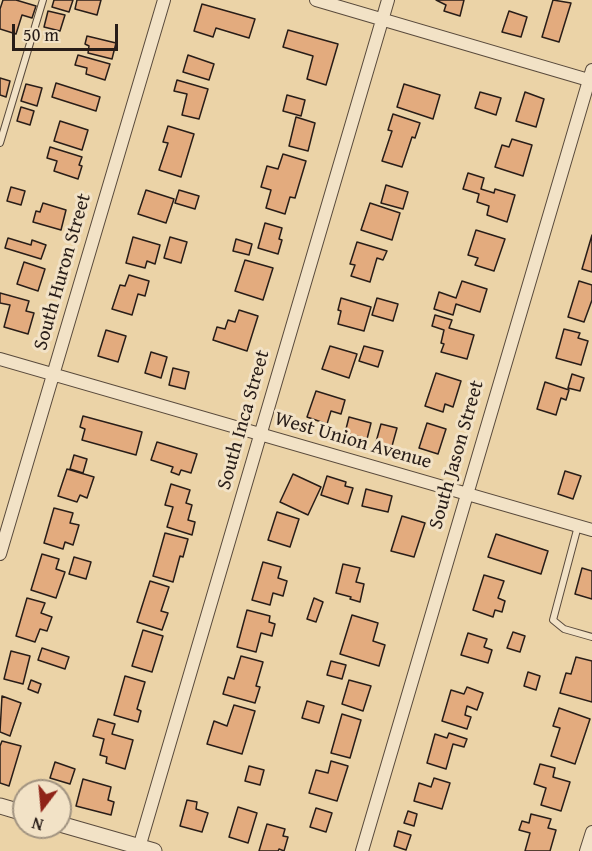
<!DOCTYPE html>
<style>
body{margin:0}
#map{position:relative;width:592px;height:851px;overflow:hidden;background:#ebd3a7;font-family:"Gentium Book Plus",serif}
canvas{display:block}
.north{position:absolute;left:12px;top:779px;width:60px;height:60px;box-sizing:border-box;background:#f2e2c6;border:2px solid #a19380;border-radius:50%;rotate:196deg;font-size:16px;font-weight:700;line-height:24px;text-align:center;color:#281d18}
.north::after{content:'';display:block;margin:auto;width:21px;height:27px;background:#8f2418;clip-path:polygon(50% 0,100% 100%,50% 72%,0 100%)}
.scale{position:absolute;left:12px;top:24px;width:106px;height:27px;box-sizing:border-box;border:3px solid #281d18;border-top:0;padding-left:8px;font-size:18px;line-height:21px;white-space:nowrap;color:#281d18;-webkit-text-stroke:4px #f2e2c6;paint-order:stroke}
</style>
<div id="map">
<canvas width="592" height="851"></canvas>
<div class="north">N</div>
<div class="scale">50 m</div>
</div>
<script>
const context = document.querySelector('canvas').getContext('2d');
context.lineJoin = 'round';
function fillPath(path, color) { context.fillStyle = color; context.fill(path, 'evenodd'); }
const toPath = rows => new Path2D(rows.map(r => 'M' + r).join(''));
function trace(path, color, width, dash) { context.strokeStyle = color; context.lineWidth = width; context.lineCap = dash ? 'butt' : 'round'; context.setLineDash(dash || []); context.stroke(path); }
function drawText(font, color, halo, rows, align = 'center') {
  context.font = font + ' "Gentium Book Plus",serif'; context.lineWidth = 6; context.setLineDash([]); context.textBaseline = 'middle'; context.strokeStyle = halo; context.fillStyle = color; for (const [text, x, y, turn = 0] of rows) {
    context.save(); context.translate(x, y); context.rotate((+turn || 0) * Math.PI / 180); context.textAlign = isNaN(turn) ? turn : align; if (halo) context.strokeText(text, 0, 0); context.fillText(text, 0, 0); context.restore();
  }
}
const building = toPath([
 [3,0,16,0,36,6,32,18,22,15,16,34,0,29,0,9,3,0],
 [54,0,73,0,69,12,52,7,54,0],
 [77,0,101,0,97,15,75,9,77,0],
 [436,0,464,0,460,16,444,11,446,5,436,0],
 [553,0,571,3,559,42,542,37,553,0],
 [202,4,255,19,249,38,216,28,213,37,194,31,202,4],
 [48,11,65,15,60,31,44,27,48,11],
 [509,11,527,17,521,37,502,32,509,11],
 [288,30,338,44,326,85,307,79,313,56,283,47,288,30],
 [87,36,116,43,112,59,88,53,89,46,85,44,87,36],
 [78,55,110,64,105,80,86,74,87,68,75,65,78,55],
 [188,55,214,64,209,80,183,72,188,55],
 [0,78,10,81,6,97,0,95,0,78],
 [177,80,208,89,199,119,182,115,187,94,174,91,177,80],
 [56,83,100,97,96,111,52,97,56,83],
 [26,84,42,88,37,106,21,101,26,84],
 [404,84,440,95,433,119,397,107,404,84],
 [480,92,501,98,496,115,475,108,480,92],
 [525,92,544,99,536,127,516,121,525,92],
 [287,95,305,100,301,116,283,111,287,95],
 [21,107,34,111,30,125,17,121,21,107],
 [393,114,420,123,415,138,412,137,402,167,382,161,392,131,388,130,393,114],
 [296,117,315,123,308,151,289,146,296,117],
 [60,121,88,130,82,150,54,141,60,121],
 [168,126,194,134,181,177,159,170,168,143,163,142,168,126],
 [512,139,532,145,523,176,495,167,502,145,509,147,512,139],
 [50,147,82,157,79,165,82,166,78,179,54,171,57,161,47,158,50,147],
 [283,154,306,161,295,198,290,197,285,214,266,208,271,190,261,187,267,166,278,169,283,154],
 [468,173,484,178,481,189,494,193,495,189,515,195,507,222,487,215,489,206,477,202,479,194,463,189,468,173],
 [386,185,408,192,403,209,381,203,386,185],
 [11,187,25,191,21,205,7,201,11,187],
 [146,190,174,199,166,223,138,214,146,190],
 [179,190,199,196,195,209,175,203,179,190],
 [43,203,66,210,61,230,33,222,36,211,40,212,43,203],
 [370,203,400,213,392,240,361,230,370,203],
 [265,223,282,228,279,239,282,240,278,254,258,248,265,223],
 [476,230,505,239,494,271,475,265,478,258,468,255,476,230],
 [592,235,592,272,582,269,592,235],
 [133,237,160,245,155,264,147,261,145,268,126,263,133,237],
 [170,237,187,242,181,263,164,258,170,237],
 [8,238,31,245,32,240,46,245,41,259,5,248,8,238],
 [236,239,252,244,249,255,233,251,236,239],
 [357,242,387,251,383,260,377,258,370,282,351,276,355,265,350,264,357,242],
 [245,260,273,268,263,300,235,291,245,260],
 [24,262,45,269,38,291,17,284,24,262],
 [129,275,149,281,145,296,138,294,132,315,112,309,120,285,125,286,129,275],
 [462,281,487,289,480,312,456,304,453,315,434,309,439,292,456,298,462,281],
 [579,281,592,285,592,300,584,322,568,317,579,281],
 [0,293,29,301,26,311,34,313,28,334,4,327,10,305,0,303,0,293],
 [341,298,371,307,364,331,338,324,341,311,338,310,341,298],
 [377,298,398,304,393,321,372,315,377,298],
 [239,310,258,316,247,351,213,340,217,327,225,329,228,320,235,322,239,310],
 [435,315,452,320,449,328,474,335,467,359,441,352,444,344,441,343,444,330,432,326,435,315],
 [564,329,580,333,578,338,588,341,581,365,556,358,564,329],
 [106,330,126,336,118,362,98,356,106,330],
 [330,346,357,354,349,378,322,369,330,346],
 [364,346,383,351,378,367,359,361,364,346],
 [151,352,167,357,161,378,145,373,151,352],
 [173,368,189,372,185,389,169,385,173,368],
 [436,373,461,381,453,407,445,404,443,412,425,406,436,373],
 [572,374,584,378,580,391,568,388,572,374],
 [545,382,569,390,566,400,561,398,556,415,537,409,545,382],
 [316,391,345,400,341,414,331,411,327,424,307,417,316,391],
 [83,416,142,432,136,455,82,440,85,429,80,427,83,416],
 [349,417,371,423,367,439,345,433,349,417],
 [427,423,446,429,438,454,419,448,427,423],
 [381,424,397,428,392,446,376,442,381,424],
 [157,442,197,454,191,473,181,470,179,475,171,472,173,467,151,460,157,442],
 [74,455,87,459,83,473,70,469,74,455],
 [67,469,94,477,87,498,80,495,77,502,58,496,67,469],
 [565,471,581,476,573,499,558,494,565,471],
 [293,474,321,487,308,515,280,502,293,474],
 [327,476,346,482,345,486,353,488,348,504,321,495,327,476],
 [171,484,190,490,186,503,192,505,188,520,195,522,192,535,167,527,173,507,165,505,171,484],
 [366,489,392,496,388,512,362,506,366,489],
 [54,508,73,513,70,523,79,525,73,545,65,542,63,549,44,543,54,508],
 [277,512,299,519,290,547,268,540,277,512],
 [402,516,425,523,414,557,391,551,402,516],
 [165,533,188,539,183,557,180,556,173,582,153,576,165,533],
 [496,534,548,551,541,574,488,557,496,534],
 [42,554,59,559,56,569,65,572,56,598,31,590,42,554],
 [74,557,91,562,86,579,69,574,74,557],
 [263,562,281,567,278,578,287,581,283,596,273,593,270,605,252,600,263,562],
 [343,564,360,568,356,582,364,584,360,602,350,599,351,597,336,593,343,564],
 [582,568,592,571,592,599,575,594,582,568],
 [484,575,504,581,498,598,505,601,502,612,495,610,493,617,473,610,484,575],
 [150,581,169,587,161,611,168,613,162,630,137,622,150,581],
 [27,598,45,603,41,613,52,617,47,631,40,629,35,642,16,636,27,598],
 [314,598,323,602,316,622,307,619,314,598],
 [247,610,270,616,269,622,275,624,272,636,261,633,256,652,237,647,247,610],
 [352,615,378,623,373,641,385,645,379,666,340,654,352,615],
 [143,630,163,636,152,672,132,666,143,630],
 [513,632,525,636,520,652,507,648,513,632],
 [468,633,487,639,484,647,492,650,488,663,461,655,468,633],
 [42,648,69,657,65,669,38,660,42,648],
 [11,651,30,656,23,684,4,679,11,651],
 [241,656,263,662,256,686,260,687,255,703,223,694,228,677,234,679,241,656],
 [576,657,592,661,592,702,560,693,566,673,571,674,576,657],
 [331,661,346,665,342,679,327,675,331,661],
 [528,672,540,676,536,690,524,686,528,672],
 [125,676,145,682,137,709,141,711,138,722,114,715,125,676],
 [31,680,41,684,38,693,28,689,31,680],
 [349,680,371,686,363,711,342,704,349,680],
 [467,687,483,693,477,710,467,706,465,715,471,717,467,729,442,721,451,690,464,694,467,687],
 [2,696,21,703,10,736,0,732,2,696],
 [307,701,324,706,319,723,302,718,307,701],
 [234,705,255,711,242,754,207,744,214,721,227,726,234,705],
 [559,708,590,719,575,764,551,756,560,728,553,726,559,708],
 [342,714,361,720,350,758,331,753,342,714],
 [98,719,115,724,112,734,133,740,125,769,106,763,107,757,100,755,104,739,93,736,98,719],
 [449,733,467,739,464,747,453,744,446,769,427,763,435,734,447,738,449,733],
 [2,741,21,746,9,786,0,783,0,746,2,741],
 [331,761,348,766,337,801,309,793,316,770,328,773,331,761],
 [55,762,75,769,70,784,50,778,55,762],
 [540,764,555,768,553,777,570,782,561,811,541,805,546,788,534,784,540,764],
 [249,766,264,770,260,785,245,781,249,766],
 [434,778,450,783,442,809,414,801,419,783,431,787,434,778],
 [83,779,111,787,108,800,114,802,111,815,76,806,83,779],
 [187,800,197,802,196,809,208,813,202,832,180,826,187,800],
 [238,807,257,813,248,843,229,837,238,807],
 [316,808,332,813,326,832,310,827,316,808],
 [408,811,417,814,414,826,404,823,408,811],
 [531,814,551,819,548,828,556,830,550,851,525,851,530,833,519,830,522,821,529,823,531,814],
 [267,824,285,829,283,836,288,837,284,851,279,849,278,851,259,851,267,824],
 [398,831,411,835,406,850,394,846,398,831]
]);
fillPath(building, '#e3ab7e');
trace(building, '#281d18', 1.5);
const service = toPath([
 [0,143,43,0],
 [578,526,553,620,564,629,592,637]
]);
const minor = toPath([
 [316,0,592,81],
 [0,359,592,530],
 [0,554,164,0],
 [138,851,388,0],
 [362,851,592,70],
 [586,851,592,832]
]);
const tertiary = toPath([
 [0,806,24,813],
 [60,824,154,851]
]);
trace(service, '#594a3c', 8);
trace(minor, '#594a3c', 14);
trace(tertiary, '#594a3c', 17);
trace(service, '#f2e2c6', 6);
trace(minor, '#f2e2c6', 12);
trace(tertiary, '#f2e2c6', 15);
drawText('20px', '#281d18', '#f2e2c6', [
 ["South Huron Street",63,272,-74],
 ["South Inca Street",244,420,-74],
 ["West Union Avenue",353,441,16],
 ["South Jason Street",457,455,-74]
]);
</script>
